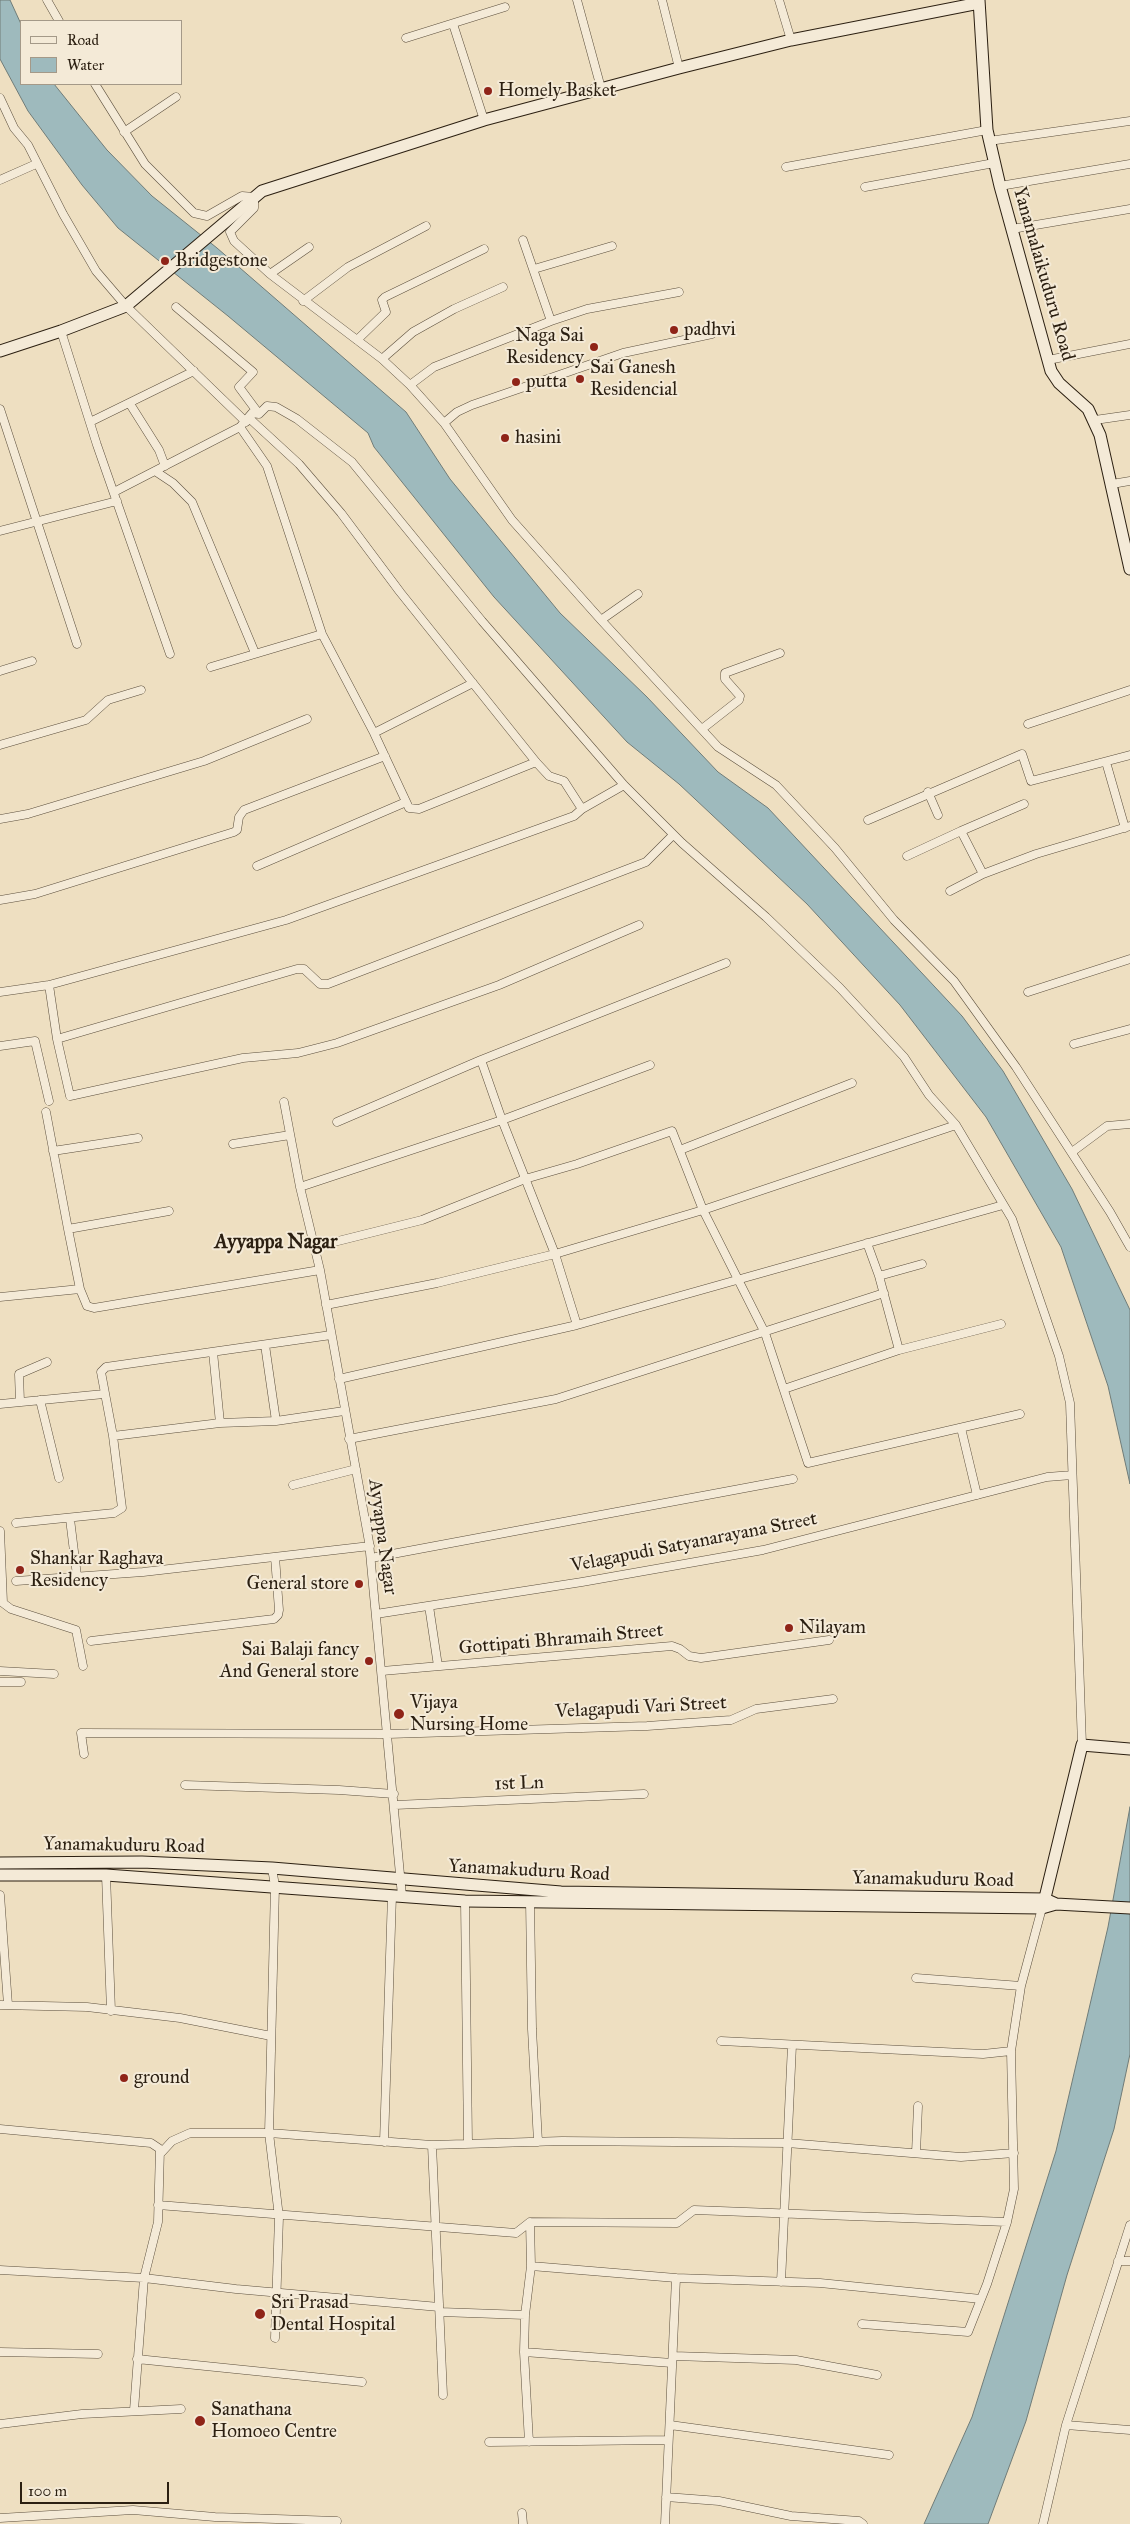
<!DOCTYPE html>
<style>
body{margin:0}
#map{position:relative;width:1130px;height:2524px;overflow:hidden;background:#eedfc1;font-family:"IM FELL Great Primer",serif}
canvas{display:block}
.legend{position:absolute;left:20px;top:20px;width:162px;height:65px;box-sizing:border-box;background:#f4ead7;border:1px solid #a49988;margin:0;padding:6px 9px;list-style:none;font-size:15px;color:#2b1f11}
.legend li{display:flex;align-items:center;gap:10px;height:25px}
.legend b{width:25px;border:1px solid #a49988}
.scale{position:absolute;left:20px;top:2482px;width:149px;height:22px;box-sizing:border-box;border:2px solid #2b1f11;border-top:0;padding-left:6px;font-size:15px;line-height:18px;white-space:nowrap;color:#2b1f11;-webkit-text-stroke:4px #f4ead7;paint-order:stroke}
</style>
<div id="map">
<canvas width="1130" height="2524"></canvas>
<ul class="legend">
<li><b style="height:6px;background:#f4ead7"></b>Road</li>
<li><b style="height:14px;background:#9ebabd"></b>Water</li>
</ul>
<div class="scale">100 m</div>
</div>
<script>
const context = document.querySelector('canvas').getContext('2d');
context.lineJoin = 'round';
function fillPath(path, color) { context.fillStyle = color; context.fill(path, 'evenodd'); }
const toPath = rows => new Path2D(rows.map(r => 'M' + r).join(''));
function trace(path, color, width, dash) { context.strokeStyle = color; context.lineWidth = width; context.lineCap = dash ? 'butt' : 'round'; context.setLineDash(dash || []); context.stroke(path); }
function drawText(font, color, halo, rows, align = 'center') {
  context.font = font + ' "IM FELL Great Primer",serif'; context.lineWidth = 4; context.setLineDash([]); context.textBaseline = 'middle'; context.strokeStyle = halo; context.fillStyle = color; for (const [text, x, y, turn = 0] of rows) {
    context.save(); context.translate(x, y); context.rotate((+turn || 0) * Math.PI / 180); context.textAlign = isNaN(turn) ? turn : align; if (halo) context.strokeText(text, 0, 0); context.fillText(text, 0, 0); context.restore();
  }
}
const water = toPath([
 [0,0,10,0,21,24,21,84,54,84,107,150,152,196,217,248,406,412,450,479,560,613,647,697,718,772,768,808,962,1016,1003,1071,1072,1189,1130,1310,1130,1484,1108,1386,1061,1247,986,1117,900,1005,807,904,679,784,627,742,494,597,374,447,368,433,228,316,118,228,82,185,28,111,0,59,0,0],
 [1130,1807,1130,2054,1114,2129,1067,2275,1026,2421,988,2524,924,2524,972,2417,1056,2151,1108,1927,1130,1807]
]);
fillPath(water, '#9ebabd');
trace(water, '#707c78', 1);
const street = toPath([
 [47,0,59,21],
 [577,0,601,88],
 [662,0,679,68],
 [779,0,791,40],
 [453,24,484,120],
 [406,38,505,7],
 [95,84,145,164,194,213,207,216,242,196,254,197,254,208,230,232,234,241,270,274,382,359,410,385,444,423,512,520,601,620,718,747,776,785,835,848,894,920,954,981,1016,1067,1110,1212,1130,1247],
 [0,98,14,128,28,145,63,214,96,271,126,306,246,422],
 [124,132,176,97],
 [989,141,1130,121],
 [786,167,987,130],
 [0,180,36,164],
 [1000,186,1130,164],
 [865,187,994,163],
 [1012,229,1130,209],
 [523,240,551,321],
 [534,269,612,246],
 [270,274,309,247],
 [303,301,348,267,426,226],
 [176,307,253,372,239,387,259,414],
 [61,331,97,445,170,654],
 [357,340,386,312,382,300,385,297,484,249],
 [382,359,413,332,454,309,503,287],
 [1048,360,1130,344],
 [410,385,434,367,551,321,587,309,679,292],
 [130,404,159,450,165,466],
 [0,409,77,644],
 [1095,420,1130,415],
 [90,422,194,371],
 [444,423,457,412,472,405,623,353,712,334],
 [155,471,173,483,192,502,255,653],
 [1112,484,1130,481],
 [114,492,240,427],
 [0,531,117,501],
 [601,620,638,594],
 [211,667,322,634],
 [0,671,32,661],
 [1028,724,1130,690],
 [702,729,739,700,740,696,725,679,725,673,780,653],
 [374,733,473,683],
 [0,745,86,720,108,700,141,690],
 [536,762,419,809,409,808,374,733,322,634,267,466,240,427,252,413,259,414,267,406,276,407,297,419,352,462,482,621,624,785,682,843,766,917,840,988,904,1057,929,1095,956,1125,1012,1219,1059,1356,1070,1403,1082,1745],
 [1106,762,1125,828],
 [928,792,938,815],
 [582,809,624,785],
 [0,819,28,814,204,761,307,719],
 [868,820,1022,754,1031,781,1130,755],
 [907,856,961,831],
 [257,866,406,802],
 [983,874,961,831,1024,804],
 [950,891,983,874,1036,854,1130,826],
 [0,900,35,894,234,832,237,830,239,817,244,810,385,756],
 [49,985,57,1039,70,1096,243,1058,298,1053,337,1043,499,985,639,925],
 [0,992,49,985,286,920,574,816,582,809,564,781,549,776,536,762,400,592,341,513,299,464,249,418],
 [1028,992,1130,959],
 [57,1039,297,969,304,969,320,984,328,984,646,862,673,835],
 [1074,1044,1130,1029],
 [0,1046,35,1041,49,1101],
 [481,1060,502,1120,555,1254,577,1325],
 [284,1102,300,1187,320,1270,369,1542,402,1896],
 [46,1112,68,1229,80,1289,87,1306,94,1308,320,1270],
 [337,1122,481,1060,726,963],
 [233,1144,290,1135],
 [680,1150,852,1083],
 [53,1151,138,1138],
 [1072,1152,1107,1126,1130,1124],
 [300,1187,502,1120,650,1065],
 [68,1229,169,1211],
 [867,1243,879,1276],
 [314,1247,422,1220,525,1179,577,1164,672,1131,703,1210,765,1333,808,1463,1020,1414],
 [0,1297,80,1289],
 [326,1305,437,1283,555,1254,703,1210,956,1125],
 [265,1345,276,1421],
 [899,1350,879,1276,922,1264],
 [213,1352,220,1423],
 [339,1379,577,1325,1003,1205],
 [784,1389,899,1350,1001,1324],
 [40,1400,59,1478],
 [20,1402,19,1374,47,1362],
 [0,1404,104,1394],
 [961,1428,977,1495],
 [113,1436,220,1423,276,1421,344,1411],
 [349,1439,556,1399,884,1293],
 [293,1485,356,1469],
 [70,1519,77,1576],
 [16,1523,114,1513,122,1508,113,1436,101,1372,106,1367,331,1335],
 [0,1531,3,1603,11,1609,76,1630,83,1666],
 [371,1558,793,1479],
 [16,1581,143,1572,370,1546],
 [429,1606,438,1666],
 [376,1614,582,1582,763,1550,1047,1477,1072,1475],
 [91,1641,274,1619,278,1615,279,1610,275,1557],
 [0,1671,54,1674],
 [382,1671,672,1646,680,1649,689,1656,701,1658,829,1640],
 [0,1682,21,1682],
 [84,1754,81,1733,388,1734,647,1726,731,1720,756,1709,833,1699],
 [185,1785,339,1790,394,1794],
 [395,1805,644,1794],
 [272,1868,275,1886,269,2133,279,2217,275,2338],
 [106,1875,111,2011],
 [0,1895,8,2005],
 [465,1901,468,2144],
 [530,1901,532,2029,538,2142],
 [916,1978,1021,1986],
 [0,2005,87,2007,180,2018,271,2036],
 [721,2041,983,2054,1011,2051,1014,2189,1007,2222,987,2284,968,2332,862,2324],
 [1011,2051,1021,1986,1042,1908],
 [0,2129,151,2143,160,2149,158,2222,144,2278,134,2410],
 [384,2142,392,1895],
 [161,2153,172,2141,190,2133,269,2133,432,2145],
 [916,2153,918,2106],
 [158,2205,516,2233,530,2222,677,2223,694,2210,1007,2222],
 [530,2222,531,2266],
 [1118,2261,1130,2261],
 [0,2270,144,2278,236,2289,439,2307],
 [781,2282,792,2045],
 [440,2312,525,2315],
 [0,2352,98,2354],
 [524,2352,672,2363],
 [674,2356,796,2360,877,2375],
 [137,2359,362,2382],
 [443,2395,432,2145,562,2141,787,2143,961,2157,1014,2153],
 [0,2424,82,2414,181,2409],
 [670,2425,889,2455],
 [1066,2425,1130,2430],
 [489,2442,668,2440],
 [529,2442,524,2352,525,2315,531,2266,676,2278],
 [666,2497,719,2501,791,2516,859,2521,863,2524],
 [522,2513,523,2524],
 [0,2518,133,2510,215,2517,337,2521],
 [665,2524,676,2278,820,2283,981,2299],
 [1043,2524,1066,2425,1130,2225]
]);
const secondary = toPath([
 [979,0,987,130,1000,186,1051,371,1059,383,1088,409,1100,435,1130,569],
 [0,351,61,331,126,306,262,191,484,120,679,68,791,40,979,3],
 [0,1863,142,1862,272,1868,561,1892,1045,1899,1056,1904],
 [0,1875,106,1875,465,1901,1042,1908,1056,1904,1130,1908],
 [1043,1906,1082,1745,1130,1749]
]);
trace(street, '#5c4f3d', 9);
trace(secondary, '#2b1f11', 13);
trace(street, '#f4ead7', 8);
trace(secondary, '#f4ead7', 11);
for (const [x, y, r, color] of [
 [488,91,5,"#8f2418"],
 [165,261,5,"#8f2418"],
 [674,330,5,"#8f2418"],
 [594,347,5,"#8f2418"],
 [580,379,5,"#8f2418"],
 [516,382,5,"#8f2418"],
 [505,438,5,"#8f2418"],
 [20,1570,5,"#8f2418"],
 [359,1584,5,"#8f2418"],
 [789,1628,5,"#8f2418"],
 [369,1661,5,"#8f2418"],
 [399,1714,6,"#8f2418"],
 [124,2078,5,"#8f2418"],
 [260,2314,6,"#8f2418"],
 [200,2421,6,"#8f2418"]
]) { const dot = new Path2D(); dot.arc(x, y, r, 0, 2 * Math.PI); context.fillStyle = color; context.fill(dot); trace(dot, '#f4ead7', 2); }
drawText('19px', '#2b1f11', '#f4ead7', [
 ["Homely Basket",498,91],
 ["Bridgestone",175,261],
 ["padhvi",684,330],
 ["Naga Sai",584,336,"right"],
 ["Residency",584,358,"right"],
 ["Sai Ganesh",590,368],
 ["Residencial",590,390],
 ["putta",526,382],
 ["hasini",515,438],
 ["Shankar Raghava",30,1559],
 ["Residency",30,1581],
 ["General store",349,1584,"right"],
 ["Nilayam",799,1628],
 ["Sai Balaji fancy",359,1650,"right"],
 ["And General store",359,1672,"right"],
 ["Vijaya",410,1703],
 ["Nursing Home",410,1725],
 ["ground",134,2078],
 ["Sri Prasad",271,2303],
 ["Dental Hospital",271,2325],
 ["Sanathana",211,2410],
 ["Homoeo Centre",211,2432]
], 'left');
drawText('19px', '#2b1f11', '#f4ead7', [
 ["Yanamalaikuduru Road",1043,274,74],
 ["Ayyappa Nagar",382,1537,82],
 ["Velagapudi Satyanarayana Street",694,1543,-11],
 ["Gottipati Bhramaih Street",561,1640,-5],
 ["Velagapudi Vari Street",641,1708,-3],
 ["1st Ln",519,1784,-2],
 ["Yanamakuduru Road",124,1846,1],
 ["Yanamakuduru Road",529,1871,3],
 ["Yanamakuduru Road",933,1880,1]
]);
drawText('bold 20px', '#2b1f11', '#f4ead7', [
 ["Ayyappa Nagar",276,1243]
]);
</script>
